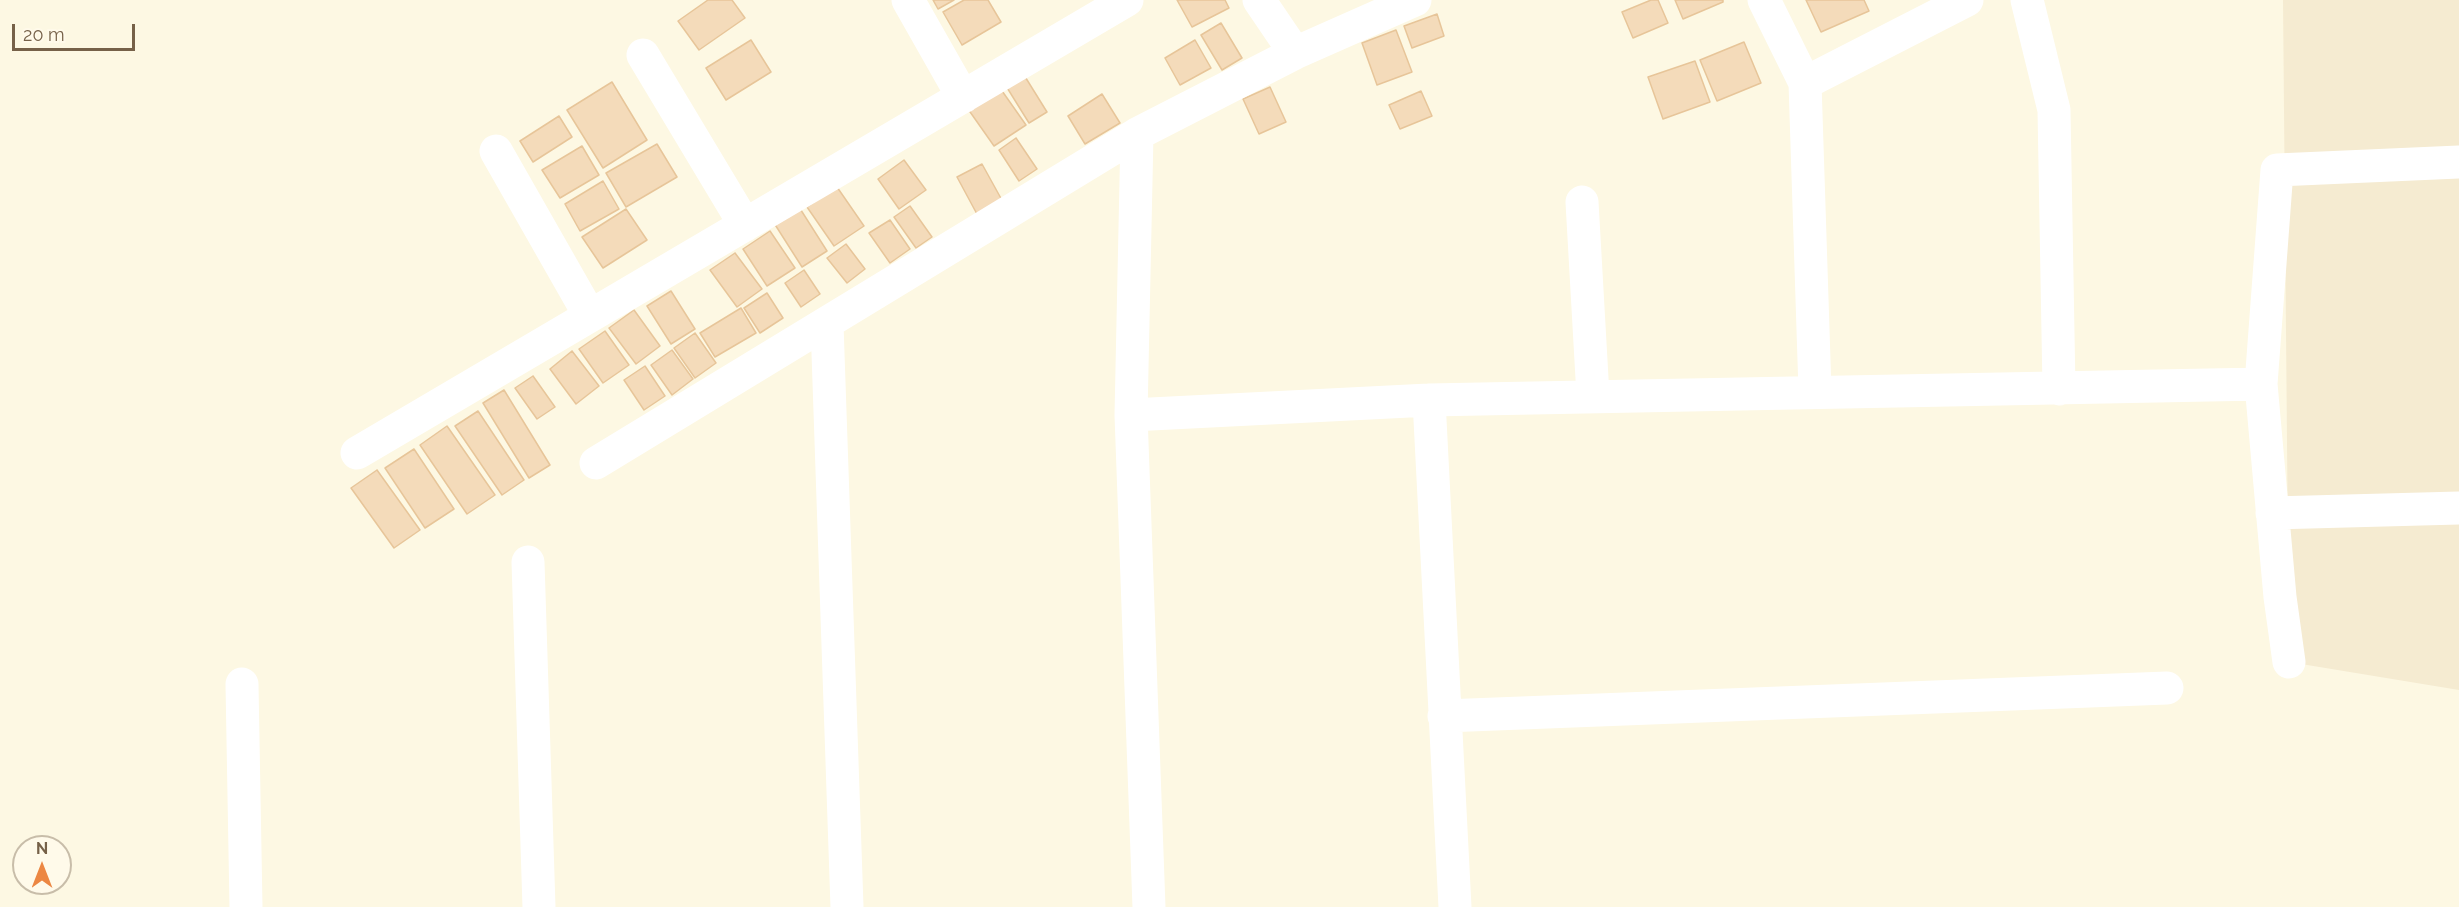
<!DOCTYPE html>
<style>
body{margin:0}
#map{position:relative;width:2459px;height:907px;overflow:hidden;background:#fdf8e3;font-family:Raleway,sans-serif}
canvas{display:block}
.north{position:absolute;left:12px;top:835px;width:60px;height:60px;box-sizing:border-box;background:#fffaea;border:2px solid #c8bda9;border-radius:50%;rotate:0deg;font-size:16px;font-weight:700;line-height:24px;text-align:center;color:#766148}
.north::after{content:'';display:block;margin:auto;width:21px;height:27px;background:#ec8743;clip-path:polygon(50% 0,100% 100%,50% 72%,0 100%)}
.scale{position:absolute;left:12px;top:24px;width:123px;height:27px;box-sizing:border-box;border:3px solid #766148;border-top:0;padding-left:8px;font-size:18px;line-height:21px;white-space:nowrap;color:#766148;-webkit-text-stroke:4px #fffaea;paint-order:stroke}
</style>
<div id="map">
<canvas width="2459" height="907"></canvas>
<div class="north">N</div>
<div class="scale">20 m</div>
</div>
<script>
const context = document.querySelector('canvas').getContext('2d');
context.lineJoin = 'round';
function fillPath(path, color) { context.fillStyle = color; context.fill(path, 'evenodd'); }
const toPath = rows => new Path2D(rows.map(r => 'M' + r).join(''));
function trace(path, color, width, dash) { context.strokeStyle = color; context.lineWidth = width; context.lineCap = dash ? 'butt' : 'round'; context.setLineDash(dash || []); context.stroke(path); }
fillPath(toPath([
 [2283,0,2459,0,2459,690,2289,662]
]), '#f5ebd1');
const building = toPath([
 [708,0,732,0,745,18,699,50,678,21,708,0],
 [933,0,954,0,938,9,933,0],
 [964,0,988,0,1001,22,962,45,943,12,964,0],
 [1177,0,1225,0,1229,8,1192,27,1177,0],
 [1651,0,1658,0,1668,23,1633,38,1622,12,1651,0],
 [1675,0,1723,0,1723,2,1683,19,1675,0],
 [1806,0,1864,0,1869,11,1821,32,1806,0],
 [1437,14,1444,36,1412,48,1404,26,1437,14],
 [1221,23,1242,58,1222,70,1201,35,1221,23],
 [1396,30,1412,72,1377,85,1362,43,1396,30],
 [751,40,771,72,726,100,706,68,751,40],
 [1195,40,1211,68,1180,85,1165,58,1195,40],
 [1744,42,1761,83,1717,101,1700,60,1744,42],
 [1695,61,1710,102,1663,119,1648,77,1695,61],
 [1024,75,1047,112,1029,123,1006,86,1024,75],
 [612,82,647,140,603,168,567,110,612,82],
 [1270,87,1286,122,1259,134,1243,99,1270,87],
 [1000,88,1026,125,994,146,968,109,1000,88],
 [1421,91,1432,116,1400,129,1389,105,1421,91],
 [1102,94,1120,123,1085,144,1068,116,1102,94],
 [559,116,572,137,533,162,520,141,559,116],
 [1016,138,1037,169,1019,181,999,150,1016,138],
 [657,144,677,177,626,207,606,173,657,144],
 [582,146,599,175,560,198,542,170,582,146],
 [904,160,926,190,899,209,878,179,904,160],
 [982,164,1003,202,978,216,957,177,982,164],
 [603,181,619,209,580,231,565,204,603,181],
 [837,187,864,226,834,246,807,207,837,187],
 [910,206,932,237,916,248,894,217,910,206],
 [799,207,827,251,802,267,774,223,799,207],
 [626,209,647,240,603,268,582,237,626,209],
 [890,220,910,249,890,263,869,233,890,220],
 [770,231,795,268,767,286,743,249,770,231],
 [846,244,865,269,847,283,827,258,846,244],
 [735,253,762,289,737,307,710,270,735,253],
 [804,270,820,294,801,307,785,283,804,270],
 [671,291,695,329,671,344,647,306,671,291],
 [767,293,783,318,760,333,744,308,767,293],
 [741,308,756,333,715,357,700,333,741,308],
 [634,310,660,346,636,364,609,328,634,310],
 [605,331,629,365,603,383,579,349,605,331],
 [695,333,716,363,695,378,674,348,695,333],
 [672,350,693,379,672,395,651,365,672,350],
 [572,351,599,386,576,404,550,369,572,351],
 [645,366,665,396,644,410,624,380,645,366],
 [533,376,555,407,537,419,515,388,533,376],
 [504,390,550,465,529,478,483,403,504,390],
 [478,411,524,480,502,495,455,426,478,411],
 [447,426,495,495,467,514,420,445,447,426],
 [414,449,454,509,425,528,385,468,414,449],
 [377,470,420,530,394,548,351,488,377,470]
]);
fillPath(building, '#f4dbba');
trace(building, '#e7c599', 1.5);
trace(toPath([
 [908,0,963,97],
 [1259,0,1295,53],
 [1764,0,1805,83,1815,391],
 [2027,0,2054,110,2059,389],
 [643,55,745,225],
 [1805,83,1967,0],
 [1137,134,1131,415,1149,907],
 [496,151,590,316],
 [1582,202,1593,396],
 [827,324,847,907],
 [1429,400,1455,907],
 [1131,415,1429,400,2261,384],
 [357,453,1127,0],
 [596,463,1137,134,1295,53,1415,0],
 [2272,513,2459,508],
 [528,562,539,907],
 [2289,662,2280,597,2261,384,2277,170,2459,162],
 [242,684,246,907],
 [1444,716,2167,688]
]), '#fff', 33);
</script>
